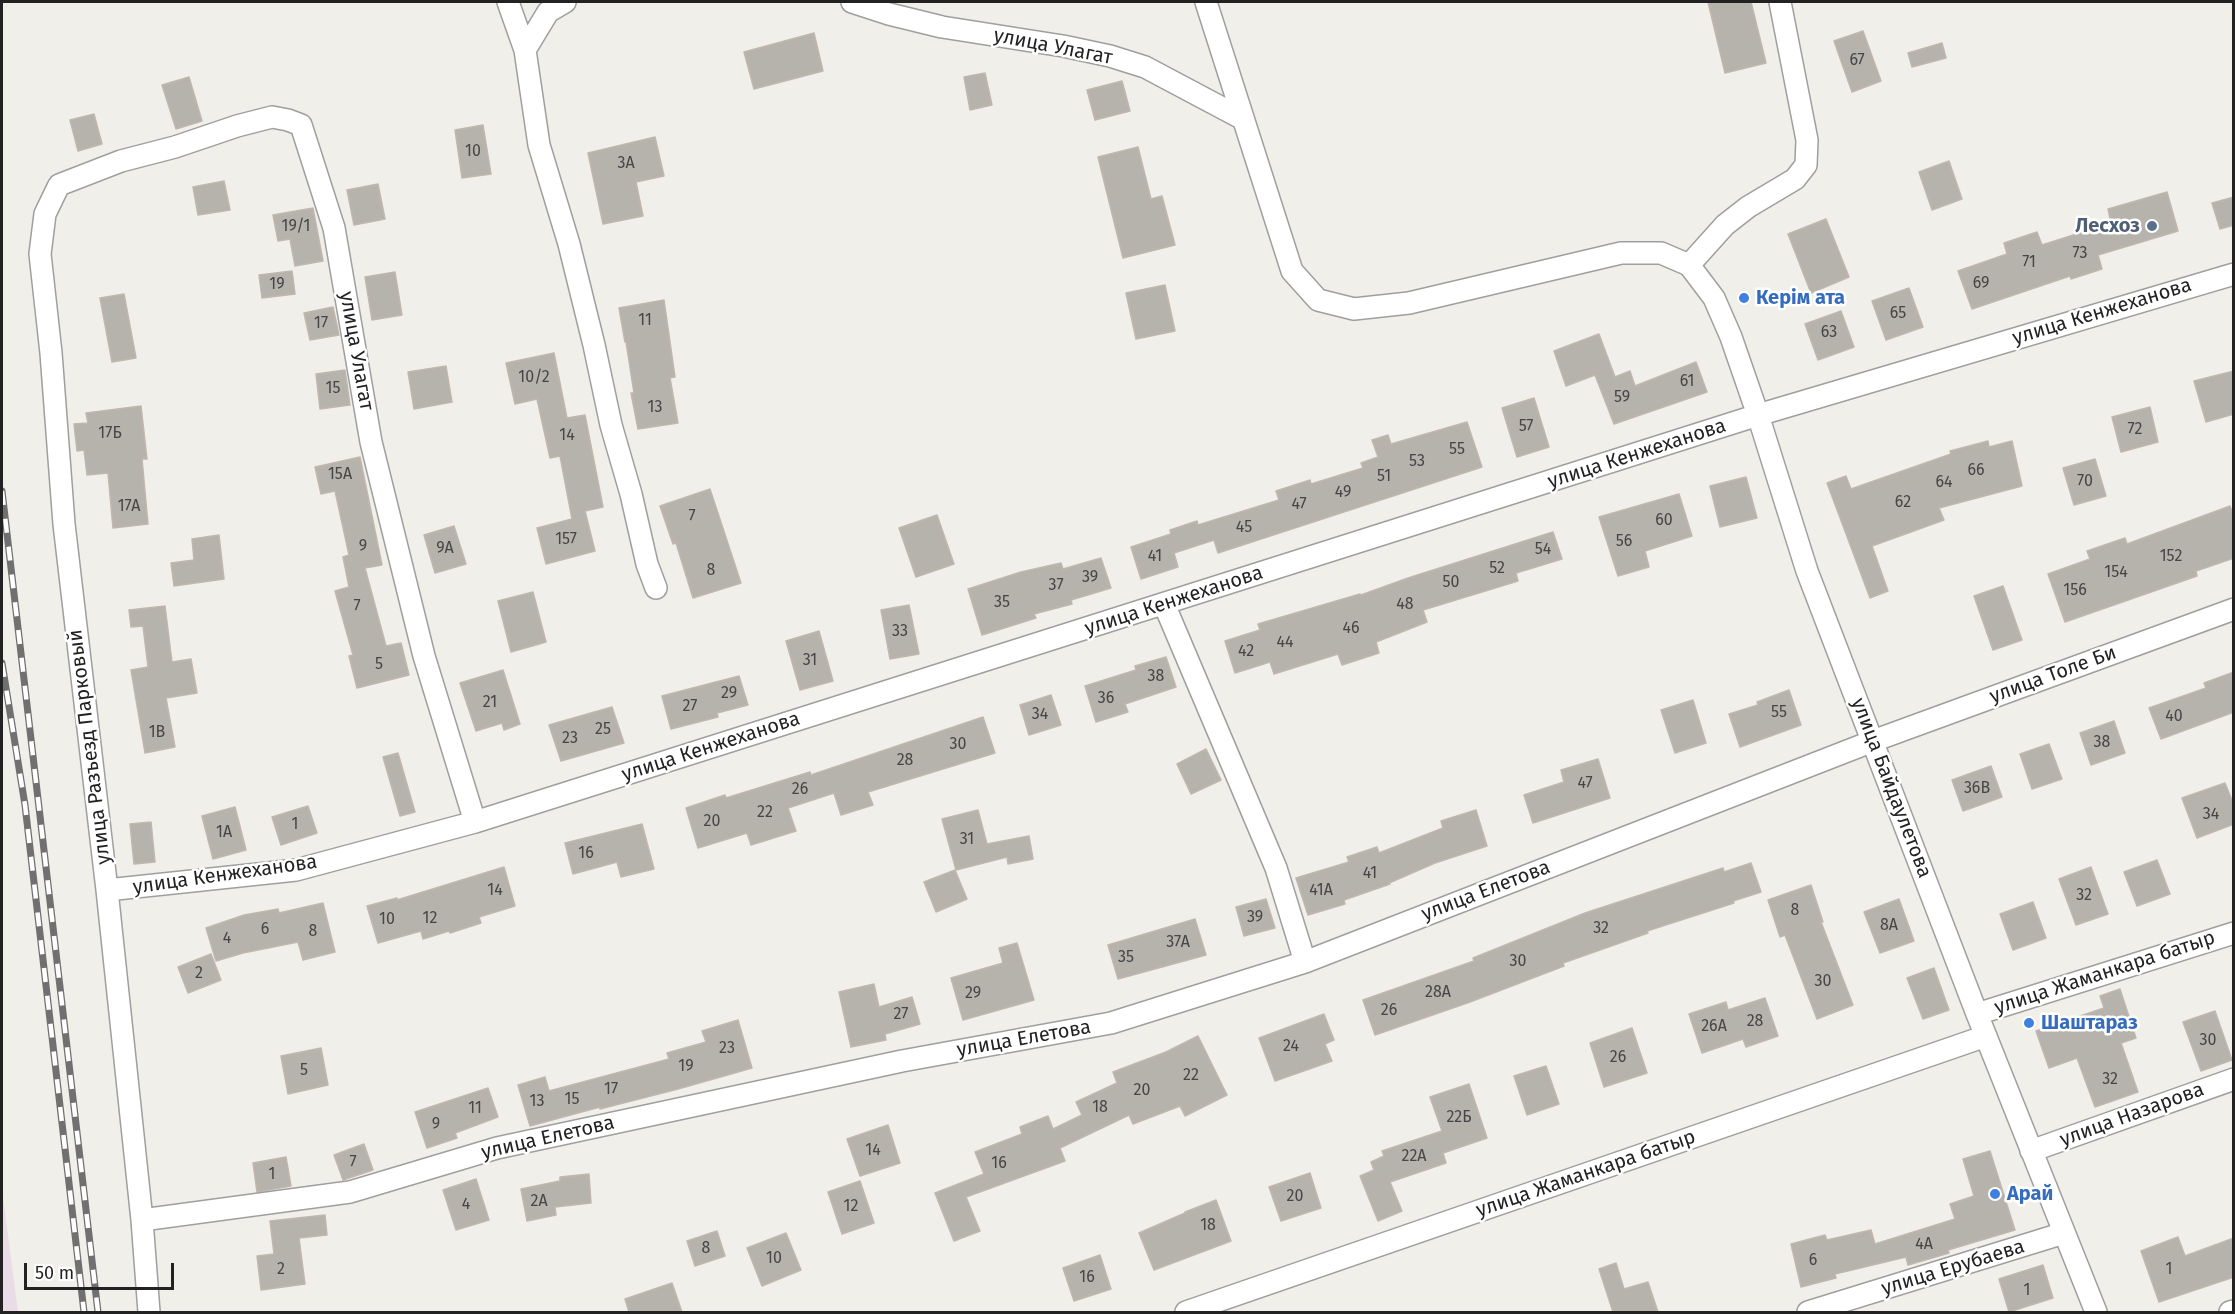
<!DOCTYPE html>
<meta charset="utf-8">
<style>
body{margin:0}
#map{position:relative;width:2235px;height:1314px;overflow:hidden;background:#f1efea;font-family:"Fira Sans",sans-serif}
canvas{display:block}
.frame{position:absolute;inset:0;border:3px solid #222;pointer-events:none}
.scale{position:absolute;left:24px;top:1263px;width:150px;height:27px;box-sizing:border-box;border:3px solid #222;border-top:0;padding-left:8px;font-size:18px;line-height:21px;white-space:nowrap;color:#222;-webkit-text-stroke:4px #fff;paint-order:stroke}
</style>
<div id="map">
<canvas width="2235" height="1314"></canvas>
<div class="frame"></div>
<div class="scale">50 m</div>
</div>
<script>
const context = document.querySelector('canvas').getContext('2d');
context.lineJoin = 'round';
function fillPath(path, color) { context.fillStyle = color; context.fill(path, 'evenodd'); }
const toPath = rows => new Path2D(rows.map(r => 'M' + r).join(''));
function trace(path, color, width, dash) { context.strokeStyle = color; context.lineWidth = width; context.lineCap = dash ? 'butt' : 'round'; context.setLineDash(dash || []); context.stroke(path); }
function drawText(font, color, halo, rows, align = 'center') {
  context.font = font + ' "Fira Sans",sans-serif'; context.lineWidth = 5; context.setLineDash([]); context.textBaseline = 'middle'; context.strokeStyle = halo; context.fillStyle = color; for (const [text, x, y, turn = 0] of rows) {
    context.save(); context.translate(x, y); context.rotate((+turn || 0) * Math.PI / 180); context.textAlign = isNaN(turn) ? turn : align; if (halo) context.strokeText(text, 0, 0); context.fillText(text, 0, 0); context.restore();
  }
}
fillPath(toPath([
 [2,1189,18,1312,2,1312]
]), '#e9dce6');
const building = toPath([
 [1708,2,1751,2,1766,63,1725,73,1708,2],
 [1863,31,1881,81,1852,92,1834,41,1863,31],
 [814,33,823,71,754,89,744,52,814,33],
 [1942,43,1946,58,1912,67,1908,53,1942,43],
 [985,73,992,105,970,110,964,77,985,73],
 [189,77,202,121,176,129,162,85,189,77],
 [1122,81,1130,111,1095,120,1087,90,1122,81],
 [94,114,102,144,78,151,70,120,94,114],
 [483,125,491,174,462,178,455,130,483,125],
 [655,137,664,176,636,182,643,216,603,224,588,153,655,137],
 [1138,147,1151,199,1162,196,1175,245,1123,258,1098,157,1138,147],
 [1949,161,1962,199,1932,210,1919,172,1949,161],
 [224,181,230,210,198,215,193,187,224,181],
 [378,184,385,219,354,225,347,190,378,184],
 [2167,192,2178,231,2098,255,2102,269,2071,279,2070,276,1972,309,1958,271,2007,254,2004,243,2037,232,2042,245,2111,223,2108,209,2167,192],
 [2234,197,2234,225,2220,229,2212,203,2234,197],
 [313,208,323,261,295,266,290,239,278,241,273,215,313,208],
 [1826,219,1849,277,1811,293,1788,234,1826,219],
 [292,271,295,294,262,298,259,275,292,271],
 [395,272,402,315,372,320,365,277,395,272],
 [1165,285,1175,331,1136,339,1126,293,1165,285],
 [1909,288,1923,327,1886,340,1872,301,1909,288],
 [124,294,136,358,112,362,100,298,124,294],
 [664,300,675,377,670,378,678,423,638,429,631,393,634,393,626,342,625,342,619,308,664,300],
 [333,307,339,335,310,340,304,313,333,307],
 [1841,311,1854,347,1818,360,1805,324,1841,311],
 [1599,334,1615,377,1630,371,1635,386,1696,362,1707,392,1614,424,1595,375,1566,386,1554,351,1599,334],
 [554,353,567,418,585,415,603,507,585,511,595,551,546,564,537,528,572,519,560,456,550,458,537,399,515,404,506,363,554,353],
 [446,366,452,402,414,409,408,372,446,366],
 [345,370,350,405,320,409,316,374,345,370],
 [2234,371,2234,414,2206,422,2194,381,2234,371],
 [1534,398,1549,447,1517,457,1502,408,1534,398],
 [141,406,147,459,142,459,148,524,113,528,108,473,87,475,84,450,77,451,74,424,88,423,86,413,141,406],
 [2150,407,2158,442,2121,452,2112,417,2150,407],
 [1467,422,1482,467,1218,553,1214,540,1174,553,1178,567,1141,579,1131,547,1171,534,1170,530,1197,521,1198,525,1279,500,1276,491,1310,480,1311,484,1363,468,1361,463,1378,457,1372,440,1388,435,1391,444,1467,422],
 [1988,441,1989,447,2012,441,2022,486,1939,508,1944,520,1872,546,1888,591,1870,598,1827,483,1846,476,1851,489,1951,454,1950,451,1988,441],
 [360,457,382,565,365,568,386,646,401,643,409,675,357,688,349,656,353,655,335,591,349,587,343,557,349,555,335,491,321,494,315,467,360,457],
 [2095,459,2106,496,2074,505,2063,468,2095,459],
 [1746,477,1757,518,1720,527,1710,486,1746,477],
 [710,489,741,583,693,598,676,543,673,544,660,506,710,489],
 [1679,494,1692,536,1645,551,1649,567,1618,576,1599,517,1679,494],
 [2230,506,2234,516,2234,558,2196,571,2197,576,2065,622,2048,574,2090,559,2087,551,2125,538,2127,544,2230,506],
 [937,515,954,564,916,577,899,528,937,515],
 [454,526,466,564,435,573,424,535,454,526],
 [1553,532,1562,559,1516,573,1518,581,1423,610,1427,622,1376,642,1379,653,1342,665,1338,654,1274,674,1270,662,1235,673,1225,641,1260,630,1258,624,1360,594,1361,595,1408,578,1553,532],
 [219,535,224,579,174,586,171,563,194,560,192,539,219,535],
 [1101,558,1111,588,1071,600,1072,604,1034,614,1036,618,982,635,968,589,1021,572,1061,563,1063,569,1101,558],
 [2003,586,2022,640,1993,650,1974,596,2003,586],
 [533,592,546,642,511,652,498,601,533,592],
 [909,605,919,654,890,659,881,610,909,605],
 [165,606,172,662,191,659,197,693,166,698,175,747,145,753,131,670,148,667,143,626,131,627,129,610,165,606],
 [819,631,833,681,800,690,786,641,819,631],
 [1166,657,1176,687,1125,704,1128,712,1096,722,1085,686,1136,670,1135,666,1166,657],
 [503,670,520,724,504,730,502,723,476,731,460,683,503,670],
 [2234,672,2234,712,2161,739,2149,708,2206,688,2204,683,2234,672],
 [739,676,748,705,717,713,718,717,671,729,662,696,739,676],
 [1789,690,1801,725,1740,747,1729,714,1758,705,1757,702,1789,690],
 [1051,695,1061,725,1029,735,1020,705,1051,695],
 [1693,700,1706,743,1675,753,1661,710,1693,700],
 [612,707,624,743,561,761,549,725,612,707],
 [983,717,995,753,868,792,873,805,841,815,834,793,788,808,796,831,751,845,747,833,698,848,686,808,725,795,726,798,810,772,811,775,983,717],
 [2114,721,2125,753,2091,765,2080,733,2114,721],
 [2049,744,2062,779,2032,789,2020,754,2049,744],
 [1206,749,1221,780,1191,794,1177,764,1206,749],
 [398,753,415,812,400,816,383,757,398,753],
 [1598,759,1610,798,1533,823,1524,795,1564,782,1561,770,1598,759],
 [1991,766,2002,797,1963,811,1952,780,1991,766],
 [2225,783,2234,805,2234,824,2197,838,2182,798,2225,783],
 [308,806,317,833,281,845,272,817,308,806],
 [235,807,246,850,213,859,202,816,235,807],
 [978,810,987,844,1029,836,1033,859,1008,864,1007,857,956,870,942,819,978,810],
 [1476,810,1487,846,1435,863,1389,883,1390,884,1344,900,1345,904,1308,915,1296,878,1349,862,1347,857,1377,847,1379,853,1443,828,1441,821,1476,810],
 [151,822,155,862,134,864,130,824,151,822],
 [642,824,654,869,621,877,617,862,573,874,565,843,642,824],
 [2157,860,2170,894,2137,906,2124,872,2157,860],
 [1751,863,1761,892,1733,901,1734,903,1647,931,1648,933,1563,963,1564,966,1470,1002,1375,1035,1363,1000,1474,961,1473,958,1585,913,1723,868,1724,872,1751,863],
 [504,867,515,906,479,917,481,923,450,933,449,931,423,939,421,931,378,943,367,906,397,898,397,900,504,867],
 [2091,867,2108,914,2076,925,2059,879,2091,867],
 [955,870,967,899,936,912,924,882,955,870],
 [1811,885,1823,922,1821,922,1853,1005,1817,1019,1785,935,1780,937,1768,900,1811,885],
 [1266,899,1275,928,1244,936,1236,907,1266,899],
 [1899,899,1914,941,1880,953,1864,912,1899,899],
 [2033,902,2046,938,2013,950,2000,914,2033,902],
 [323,903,335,952,303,960,298,942,243,953,216,961,206,928,244,915,278,909,279,913,323,903],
 [1195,919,1206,955,1118,979,1108,945,1195,919],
 [1017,943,1034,1000,963,1020,951,978,1003,963,999,948,1017,943],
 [211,954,221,980,188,993,178,967,211,954],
 [1934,968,1949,1010,1923,1019,1907,978,1934,968],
 [874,984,879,1007,912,997,920,1024,885,1034,886,1040,851,1047,839,992,874,984],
 [2120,989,2136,1038,2121,1043,2138,1092,2095,1107,2077,1058,2049,1068,2036,1031,2104,1008,2100,996,2120,989],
 [1765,998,1778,1036,1746,1047,1743,1039,1702,1053,1689,1014,1726,1002,1728,1010,1765,998],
 [2215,1011,2232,1060,2201,1071,2183,1022,2215,1011],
 [1324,1014,1334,1040,1325,1044,1332,1061,1275,1081,1259,1038,1324,1014],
 [738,1020,752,1068,678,1089,600,1109,600,1107,530,1126,518,1085,545,1077,549,1091,669,1059,667,1053,706,1042,702,1031,738,1020],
 [1632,1028,1647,1073,1604,1087,1590,1043,1632,1028],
 [1198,1036,1227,1095,1185,1116,1180,1106,1133,1124,1129,1115,1060,1148,1065,1161,966,1197,980,1231,954,1241,935,1193,984,1174,975,1152,1022,1134,1020,1127,1048,1116,1053,1129,1082,1115,1076,1102,1117,1083,1113,1072,1166,1052,1198,1036],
 [321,1048,328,1085,288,1094,281,1056,321,1048],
 [1546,1066,1559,1104,1527,1115,1514,1076,1546,1066],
 [1469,1084,1487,1138,1443,1153,1446,1163,1390,1182,1402,1211,1378,1221,1360,1176,1374,1170,1371,1162,1384,1156,1382,1151,1442,1131,1430,1097,1469,1084],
 [488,1088,498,1117,455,1133,457,1138,427,1148,415,1112,488,1088],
 [888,1125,900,1163,860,1176,847,1139,888,1125],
 [364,1144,373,1170,343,1180,334,1155,364,1144],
 [1990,1151,2015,1230,1948,1250,1949,1253,1908,1265,1906,1257,1835,1274,1836,1278,1801,1287,1791,1244,1825,1235,1827,1240,1871,1230,1875,1244,1955,1219,1950,1204,1974,1196,1963,1159,1990,1151],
 [286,1157,291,1186,257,1192,253,1163,286,1157],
 [1310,1173,1321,1208,1281,1221,1269,1187,1310,1173],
 [589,1174,591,1203,555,1207,556,1215,527,1221,521,1189,560,1181,560,1177,589,1174],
 [476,1179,489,1220,456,1230,443,1190,476,1179],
 [860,1181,874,1223,842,1234,828,1192,860,1181],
 [1216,1200,1231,1241,1154,1270,1139,1233,1185,1213,1185,1212,1216,1200],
 [325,1215,327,1235,299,1238,305,1284,261,1290,257,1256,274,1254,270,1221,325,1215],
 [717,1231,725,1256,695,1266,687,1241,717,1231],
 [786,1233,801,1270,762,1286,747,1248,786,1233],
 [2178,1237,2185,1256,2234,1238,2234,1277,2159,1302,2141,1251,2178,1237],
 [1100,1255,1111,1289,1074,1301,1063,1268,1100,1255],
 [1616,1263,1624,1289,1648,1282,1658,1312,1613,1312,1599,1269,1616,1263],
 [2043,1265,2053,1298,2009,1312,1999,1279,2043,1265],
 [672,1283,682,1312,629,1312,625,1299,672,1283]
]);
fillPath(building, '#b6b2ac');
trace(building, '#c1b7ae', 1.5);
const minor = toPath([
 [508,2,525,50,539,145,569,244,594,345,611,425,631,494,647,564,656,588],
 [852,2,889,14,942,27,1063,46,1110,56,1145,67,1243,119],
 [1206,2,1292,271,1318,300,1354,309,1409,303,1621,253,1661,253,1689,265,1725,225,1748,207,1795,179,1806,165,1807,140,1780,2],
 [525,50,548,12,565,2],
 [1689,265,1714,298,1731,337,1758,415,1807,571,1977,1014,2096,1312],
 [1164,604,1276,868,1305,962],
 [107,890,296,870,475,822,1758,415,2234,274],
 [1977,1014,2234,933],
 [2031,1151,2234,1079],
 [142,1220,350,1192,497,1148,902,1061,1111,1023,1305,962,1873,741,2234,609],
 [149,1312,142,1220,107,890,64,524,51,353,40,254,45,214,59,185,121,161,175,147,237,126,272,117,288,120,301,125,334,228,371,442,424,656,475,822],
 [1186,1312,1986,1036],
 [1808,1312,2064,1233],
 [2230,1312,2234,1311]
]);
trace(minor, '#9f9f9f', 24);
trace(minor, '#fff', 21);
const rail = toPath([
 [2,491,98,1312],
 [2,663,25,805,84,1312]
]);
trace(rail, '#707070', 7);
trace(rail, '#fff', 4.5, [14]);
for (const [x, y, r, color] of [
 [2152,226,6,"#5c6f8a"],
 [1744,298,6,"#3f7fe0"],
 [2029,1023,6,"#3f7fe0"],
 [1995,1194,6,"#3f7fe0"]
]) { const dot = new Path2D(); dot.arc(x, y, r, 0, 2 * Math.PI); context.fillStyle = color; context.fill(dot); trace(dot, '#fff', 2); }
drawText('16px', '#474644', null, [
 ["67",1857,61],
 ["10",473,152],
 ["3А",626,164],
 ["19/1",296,227],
 ["73",2080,254],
 ["71",2029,263],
 ["69",1981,284],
 ["19",277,285],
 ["65",1898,314],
 ["11",645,321],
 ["17",321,324],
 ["63",1829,333],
 ["10/2",534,378],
 ["61",1687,382],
 ["15",333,389],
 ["59",1622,398],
 ["13",655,408],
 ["57",1526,427],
 ["72",2135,430],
 ["17Б",110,434],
 ["14",567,436],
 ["55",1457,450],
 ["53",1417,462],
 ["66",1976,471],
 ["15А",340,475],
 ["51",1384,477],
 ["70",2085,482],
 ["64",1944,483],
 ["49",1343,493],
 ["62",1903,503],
 ["47",1299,505],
 ["17А",129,507],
 ["7",692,517],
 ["60",1664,521],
 ["45",1244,528],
 ["157",566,540],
 ["56",1624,542],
 ["9",363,547],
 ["9А",445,549],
 ["54",1543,550],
 ["41",1155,557],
 ["152",2171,557],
 ["52",1497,569],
 ["8",711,571],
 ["154",2116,573],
 ["39",1090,578],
 ["50",1451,583],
 ["37",1056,586],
 ["156",2075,591],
 ["35",1002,603],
 ["48",1405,605],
 ["7",357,607],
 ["46",1351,629],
 ["33",900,632],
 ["44",1285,643],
 ["42",1246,652],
 ["31",810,661],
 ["5",379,665],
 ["38",1156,677],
 ["29",729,694],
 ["36",1106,699],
 ["21",490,703],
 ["27",690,707],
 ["55",1779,713],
 ["34",1040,715],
 ["40",2174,717],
 ["25",603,730],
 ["1В",157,733],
 ["23",570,739],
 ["38",2102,743],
 ["30",958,745],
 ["28",905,761],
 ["47",1585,784],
 ["36В",1977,789],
 ["26",800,790],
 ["22",765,813],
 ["34",2211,815],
 ["20",712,822],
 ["1",295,825],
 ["1А",224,833],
 ["31",967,840],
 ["16",586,854],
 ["41",1370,874],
 ["14",495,891],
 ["41А",1321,891],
 ["32",2084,896],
 ["8",1795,911],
 ["39",1255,918],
 ["12",430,919],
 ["10",387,920],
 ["8А",1889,926],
 ["32",1601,929],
 ["6",265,930],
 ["8",313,932],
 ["4",227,939],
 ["37А",1178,943],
 ["35",1126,958],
 ["30",1518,962],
 ["2",199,974],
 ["30",1823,982],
 ["28А",1438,993],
 ["29",973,994],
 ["26",1389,1011],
 ["27",901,1015],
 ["28",1755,1022],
 ["26А",1714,1027],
 ["30",2208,1041],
 ["24",1291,1047],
 ["23",727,1049],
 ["26",1618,1058],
 ["19",686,1067],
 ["5",304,1071],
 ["22",1191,1076],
 ["32",2110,1080],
 ["17",611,1090],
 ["20",1142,1091],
 ["15",572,1100],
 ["13",537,1102],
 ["18",1100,1108],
 ["11",475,1109],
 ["22Б",1459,1118],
 ["9",436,1125],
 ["14",873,1151],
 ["22А",1414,1157],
 ["7",353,1163],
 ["16",999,1164],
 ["1",272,1175],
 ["20",1295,1197],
 ["2А",539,1202],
 ["4",466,1205],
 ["12",851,1207],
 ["18",1208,1226],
 ["4А",1924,1245],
 ["8",706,1249],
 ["10",774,1259],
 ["6",1813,1261],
 ["2",281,1270],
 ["1",2169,1270],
 ["16",1087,1278],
 ["1",2027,1291]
]);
drawText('20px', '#222', '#fff', [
 ["улица Улагат",1053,47,11],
 ["улица Кенжеханова",2102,312,-17],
 ["улица Улагат",356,351,80],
 ["улица Кенжеханова",1637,454,-18],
 ["улица Кенжеханова",1174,601,-18],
 ["улица Толе Би",2053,675,-20],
 ["улица Разъезд Парковый",90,747,-97],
 ["улица Кенжеханова",711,747,-18],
 ["улица Байдаулетова",1891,788,69],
 ["улица Кенжеханова",225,875,-8],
 ["улица Елетова",1486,891,-21],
 ["улица Жаманкара батыр",2105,973,-18],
 ["улица Елетова",1024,1039,-10],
 ["улица Назарова",2132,1115,-20],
 ["улица Елетова",548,1138,-13],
 ["улица Жаманкара батыр",1586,1174,-19],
 ["улица Ерубаева",1953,1268,-17]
]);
drawText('bold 20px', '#4e5e75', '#fff', [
 ["Лесхоз",2140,226]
], 'right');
drawText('bold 20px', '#366cbe', '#fff', [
 ["Керім ата",1756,298],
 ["Шаштараз",2041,1023],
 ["Арай",2007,1194]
], 'left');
</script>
